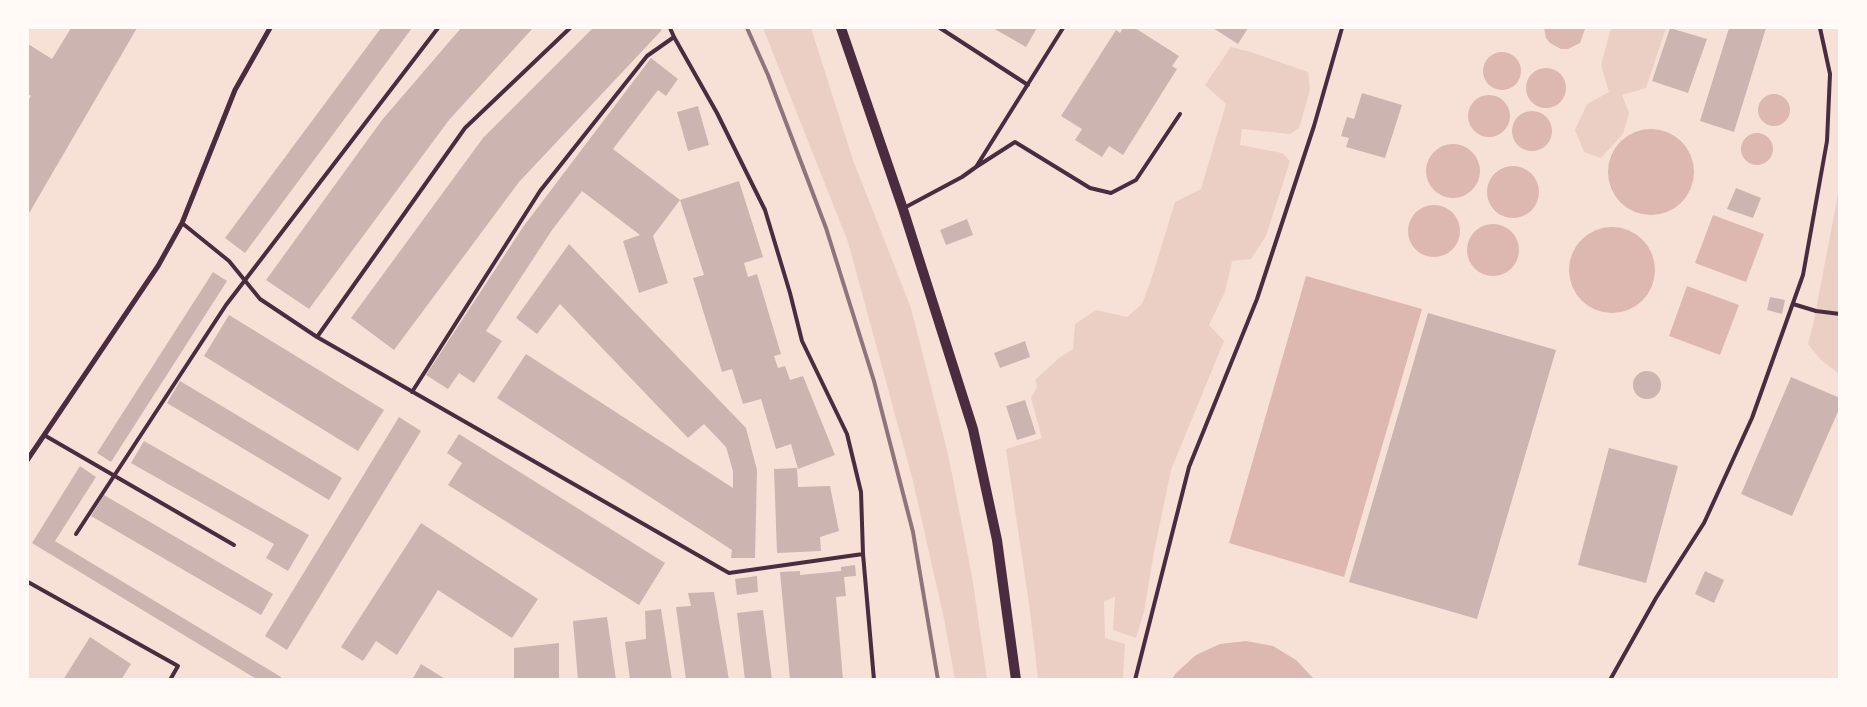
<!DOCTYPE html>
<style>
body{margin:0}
#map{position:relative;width:1867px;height:707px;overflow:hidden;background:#f7e1d7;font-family:"IBM Plex Sans",sans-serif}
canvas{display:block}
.frame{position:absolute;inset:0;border:29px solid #fffaf5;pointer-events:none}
</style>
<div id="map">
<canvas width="1867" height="707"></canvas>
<div class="frame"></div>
</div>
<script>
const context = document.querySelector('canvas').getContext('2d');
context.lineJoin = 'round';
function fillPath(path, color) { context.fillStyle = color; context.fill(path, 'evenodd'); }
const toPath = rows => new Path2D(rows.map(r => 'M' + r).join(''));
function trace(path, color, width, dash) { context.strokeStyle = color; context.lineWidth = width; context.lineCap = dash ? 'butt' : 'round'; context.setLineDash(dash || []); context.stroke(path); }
fillPath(toPath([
 [763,28,811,28,853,160,911,308,948,454,972,576,987,679,955,679,944,619,913,481,848,242],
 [1611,28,1666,28,1646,88,1622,95,1629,113,1623,134,1601,158,1584,152,1575,130,1587,104,1609,92,1601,65],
 [1231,47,1251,52,1308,72,1310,90,1299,128,1290,134,1242,129,1240,145,1282,153,1290,161,1266,236,1251,259,1232,261,1225,292,1209,325,1224,341,1171,470,1154,552,1144,612,1136,638,1113,630,1115,597,1104,601,1105,638,1125,644,1123,679,1038,679,1030,611,1006,449,1042,438,1031,398,1037,387,1035,380,1059,358,1073,349,1075,324,1096,310,1127,317,1142,304,1151,280,1175,202,1201,189,1226,104,1205,85],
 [1839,189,1839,374,1821,360,1808,344,1813,325]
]), '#ebcfc5');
fillPath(toPath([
 [1544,28,1585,28,1585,29,1580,43,1568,49,1561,49,1550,43,1546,38],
 '1483 71a19 19 0 1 1 38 0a19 19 0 1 1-38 0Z',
 '1526 88a20 20 0 1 1 40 0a20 20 0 1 1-40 0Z',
 '1758 110a16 16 0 1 1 32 0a16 16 0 1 1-32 0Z',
 '1468 116a21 21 0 1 1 42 0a21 21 0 1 1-42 0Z',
 '1512 131a20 20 0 1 1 40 0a20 20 0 1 1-40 0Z',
 '1608 172a43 43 0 1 1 86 0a43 43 0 1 1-86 0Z',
 '1741 149a16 16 0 1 1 32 0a16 16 0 1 1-32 0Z',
 '1426 171a27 27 0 1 1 54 0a27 27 0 1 1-54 0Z',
 '1487 192a26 26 0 1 1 52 0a26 26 0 1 1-52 0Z',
 '1408 231a26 26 0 1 1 52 0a26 26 0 1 1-52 0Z',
 [1713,215,1764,234,1746,282,1695,263],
 '1467 250a26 26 0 1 1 52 0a26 26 0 1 1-52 0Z',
 '1569 270a43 43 0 1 1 86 0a43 43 0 1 1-86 0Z',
 [1306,276,1422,309,1344,577,1229,543],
 [1687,286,1739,305,1720,355,1669,336],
 [1246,641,1273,646,1296,660,1314,679,1172,679,1176,673,1196,655,1220,644]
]), '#dcb8b0');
fillPath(toPath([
 [71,28,137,28,28,215,28,101,31,96,28,94,28,44,52,59],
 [381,28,412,28,245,253,225,238],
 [461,28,533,28,449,120,309,309,266,280,382,120],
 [593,28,659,28,662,30,519,182,394,350,351,318,483,138],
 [993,28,1037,28,1026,47],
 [1123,28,1135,28,1179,56,1172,66,1177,69,1123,155,1109,146,1102,157,1075,140,1082,129,1061,116,1116,30,1120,33],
 [1213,28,1248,28,1238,44],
 [1670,28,1707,39,1688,93,1652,81],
 [1729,28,1766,28,1734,132,1700,121],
 [651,58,678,79,666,96,658,90,613,149,680,200,653,236,668,283,639,293,623,241,640,235,582,191,552,230,486,331,502,341,474,383,459,373,448,389,426,375,523,227],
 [1362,93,1402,105,1385,158,1346,147,1349,138,1341,136,1347,117,1354,119],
 [698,106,709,145,688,151,677,112],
 [739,181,763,257,744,263,748,277,757,274,781,354,774,356,778,368,785,366,790,380,803,376,835,455,798,469,791,444,776,449,761,399,743,404,732,369,722,372,693,278,704,275,680,200],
 [1736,188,1761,198,1753,218,1727,209],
 [967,219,973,235,946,245,940,230],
 [569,244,746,428,757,470,755,558,731,558,732,550,497,398,526,354,733,488,733,471,726,447,704,424,688,438,560,304,537,334,516,318],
 [213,272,227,281,111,462,97,453],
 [1770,297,1785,300,1782,314,1767,310],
 [1428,313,1556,350,1477,619,1349,582],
 [229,315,384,410,358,451,204,356],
 [1025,341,1030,357,1000,368,994,353],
 '1633 385a14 14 0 1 1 28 0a14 14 0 1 1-28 0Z',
 [1791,377,1840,398,1840,407,1792,516,1741,494],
 [180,381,342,478,329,500,167,403],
 [1025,400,1036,434,1017,440,1006,406],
 [399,417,421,431,287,650,265,636],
 [459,434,665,563,639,605,448,485,462,463,447,453],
 [144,441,309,535,288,571,266,558,274,544,131,463],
 [1609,448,1678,466,1646,583,1578,565],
 [80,466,96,477,55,541,281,677,280,680,258,680,32,543],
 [797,468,798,487,830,486,839,531,820,537,821,551,777,553,774,469],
 [104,495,273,594,261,615,91,516],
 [421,523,538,599,512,638,438,590,397,655,376,641,363,661,341,647],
 [855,565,856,576,844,577,846,596,836,597,843,680,790,680,780,572,800,571,800,575,841,571,841,567],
 [1705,571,1724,580,1714,603,1695,594],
 [757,576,758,592,737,595,735,579],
 [714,592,729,680,686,680,676,607,691,606,688,593],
 [661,609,672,680,630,680,625,642,646,639,645,611],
 [763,610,772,680,745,680,737,613],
 [607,617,616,680,578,680,573,621],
 [90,637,131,664,121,680,63,680],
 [559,643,559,680,514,680,514,648],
 [421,664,447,680,412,680]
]), '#ccb4b1');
trace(toPath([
 [670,28,674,37,717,113,765,210,790,293,802,341,847,434,861,492,863,554,874,680],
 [940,28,1028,85],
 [976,167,1015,142,1090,188,1111,193,1136,180,1180,114],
 [904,208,962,177,976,167,1063,28],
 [182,223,229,261,260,299,317,337,729,573,863,554],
 [1793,304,1816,311,1840,314],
 [317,337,465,128,570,28],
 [412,392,540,191,647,56,674,37],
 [44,435,234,545],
 [76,534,226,305,438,28],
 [28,582,178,666,170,680],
 [1135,680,1189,467,1257,299,1314,126,1342,28],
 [1610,680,1656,598,1704,523,1752,418,1803,275,1827,141,1830,74,1820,28]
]), '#4a2c40', 4);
trace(toPath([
 [28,459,158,266,182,223,235,90,270,28]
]), '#4a2c40', 5);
trace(toPath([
 [841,28,903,209,973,429,997,540,1016,680]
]), '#4a2c40', 10);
trace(toPath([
 [747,28,768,75,826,228,874,381,913,532,938,680]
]), '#8f747c', 4);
</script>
